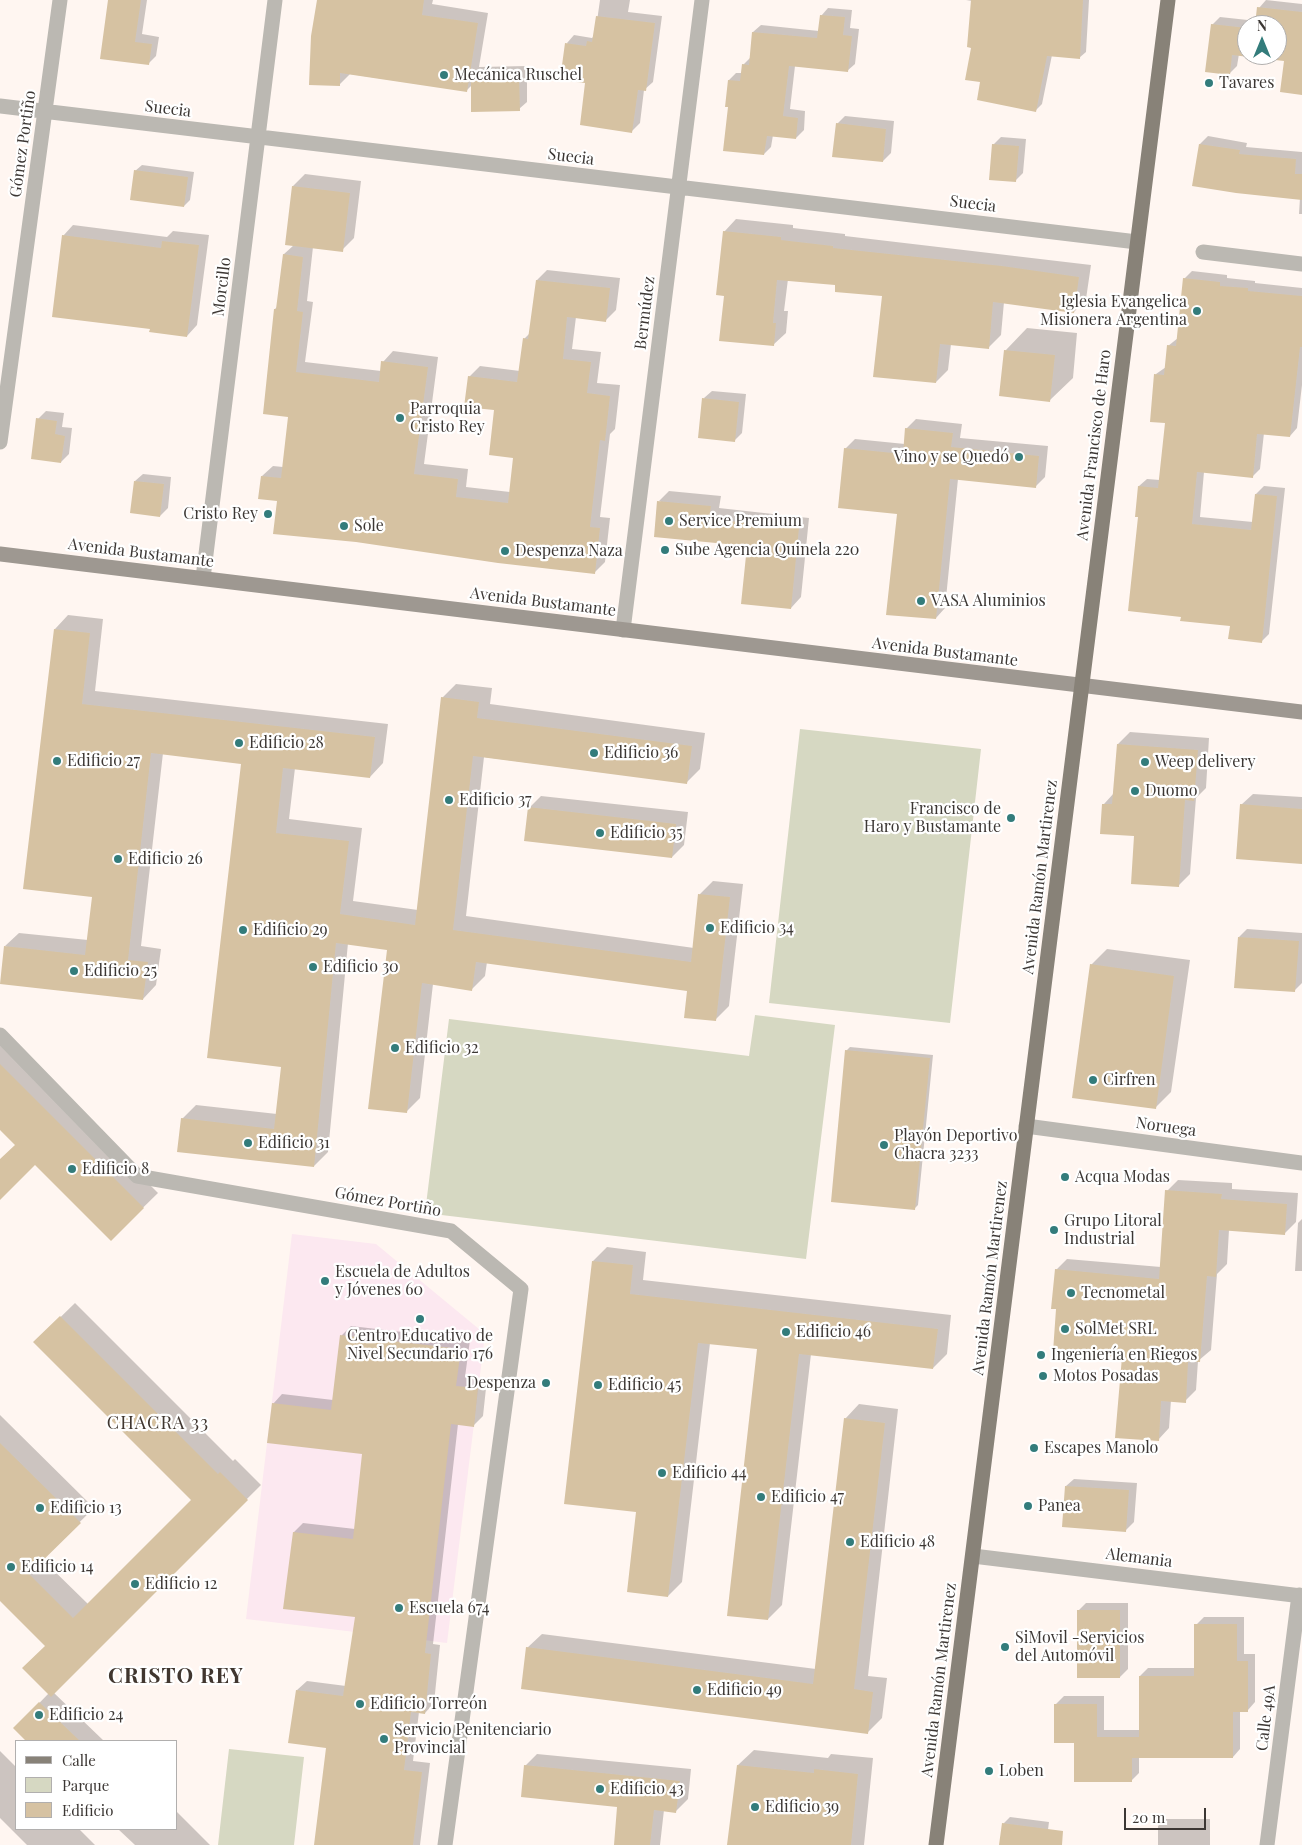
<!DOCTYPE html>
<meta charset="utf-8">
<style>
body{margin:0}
#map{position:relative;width:1302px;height:1845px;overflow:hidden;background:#fff6f1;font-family:"Playfair Display",serif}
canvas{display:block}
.legend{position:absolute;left:15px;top:1740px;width:162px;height:90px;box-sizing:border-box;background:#fff;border:1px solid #b1afae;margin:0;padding:6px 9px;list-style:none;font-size:15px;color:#3c3734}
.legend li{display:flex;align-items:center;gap:10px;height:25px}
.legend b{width:25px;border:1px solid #b1afae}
.north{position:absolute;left:1237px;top:15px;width:50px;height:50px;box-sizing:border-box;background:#fff;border:1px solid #b1afae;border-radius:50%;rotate:0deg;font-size:14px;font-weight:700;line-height:20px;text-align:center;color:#3c3734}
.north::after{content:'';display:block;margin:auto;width:18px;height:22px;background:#337c7b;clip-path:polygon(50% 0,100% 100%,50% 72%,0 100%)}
.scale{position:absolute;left:1124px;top:1808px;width:82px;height:22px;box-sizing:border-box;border:2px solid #3c3734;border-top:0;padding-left:6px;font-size:15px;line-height:18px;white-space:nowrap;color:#3c3734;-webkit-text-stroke:4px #fff;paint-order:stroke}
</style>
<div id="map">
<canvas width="1302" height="1845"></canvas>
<ul class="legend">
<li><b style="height:6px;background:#888278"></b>Calle</li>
<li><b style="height:14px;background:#d6d8c2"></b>Parque</li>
<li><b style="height:14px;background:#d6c2a2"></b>Edificio</li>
</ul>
<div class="north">N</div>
<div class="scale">20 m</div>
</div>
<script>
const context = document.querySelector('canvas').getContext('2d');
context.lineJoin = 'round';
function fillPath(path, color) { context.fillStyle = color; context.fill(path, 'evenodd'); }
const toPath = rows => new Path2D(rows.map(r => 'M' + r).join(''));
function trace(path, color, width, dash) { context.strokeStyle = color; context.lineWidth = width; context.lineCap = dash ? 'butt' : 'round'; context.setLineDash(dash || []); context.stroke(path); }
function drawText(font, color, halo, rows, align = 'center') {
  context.font = font + ' "Playfair Display",serif'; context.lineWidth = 4.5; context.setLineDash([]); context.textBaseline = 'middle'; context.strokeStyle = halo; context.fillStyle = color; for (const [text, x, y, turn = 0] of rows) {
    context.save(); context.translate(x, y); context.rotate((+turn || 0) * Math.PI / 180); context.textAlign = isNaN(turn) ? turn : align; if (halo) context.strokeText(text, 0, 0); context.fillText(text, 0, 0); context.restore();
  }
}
fillPath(toPath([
 [292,1234,376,1244,485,1334,447,1643,246,1619]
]), '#fce8f0');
fillPath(toPath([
 [800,729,981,749,950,1023,769,1003],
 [755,1015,835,1025,806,1259,425,1213,449,1019,749,1056],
 [229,1749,304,1757,294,1845,218,1845]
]), '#d6d8c2');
fillPath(toPath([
 [108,0,147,0,142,34,159,37,156,56,148,64],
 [318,0,433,0,432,4,488,13,479,67,527,66,527,102,519,109,472,85,466,91,350,74,339,85],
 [600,0,630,0,628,12,662,16,653,82,644,90,640,123,632,131,587,82,567,43,574,35,592,38,595,35],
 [966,0,1089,0,1086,52,1079,58,1052,55,1042,104,1036,110,982,81,973,47,972,1],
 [1266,0,1302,4,1302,94,1285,60,1239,54,1237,66,1229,74,1212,25,1220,17,1257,21,1259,8],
 [1247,25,1277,25,1277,55,1247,55],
 [828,8,852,10,850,28,859,29,855,64,847,71,795,66,790,109,805,111,804,130,796,138,773,135,771,147,764,154,729,106,729,80,736,73,742,73,743,65,751,57,753,32,761,25,819,31,821,16],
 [845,116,894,121,891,153,883,161,837,124],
 [1208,136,1247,143,1246,147,1302,152,1302,214,1299,214,1300,198,1193,185,1200,144],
 [1001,137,1026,139,1023,173,1015,181,993,145],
 [142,165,194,172,190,200,184,206,135,171],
 [305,174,361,181,354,238,342,250,313,247,307,301,313,302,305,362,381,371,383,362,393,351,438,357,424,464,468,469,466,487,510,492,515,457,496,409,469,377,480,366,520,371,524,339,531,332,537,280,547,270,620,278,616,310,606,320,576,317,572,349,601,352,597,383,620,385,615,429,610,434,600,517,610,518,605,562,594,573,278,500,262,476,273,466,283,467,289,416,275,309,277,307,284,254,294,245,293,186],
 [736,219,793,225,793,228,845,234,845,236,1091,265,1086,299,1074,312,1004,302,1001,335,988,348,951,344,948,370,936,382,883,295,837,284,788,279,784,311,788,311,786,333,773,345,725,295,724,232],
 [73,225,167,237,173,231,209,235,197,325,187,336,151,328,63,236],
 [1192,271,1227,275,1227,278,1255,281,1255,283,1302,288,1302,385,1297,428,1290,436,1264,433,1260,469,1252,477,1204,472,1200,517,1253,522,1256,494,1264,486,1285,488,1269,634,1261,642,1231,625,1182,616,1140,516,1139,486,1147,479,1160,480,1166,422,1156,374,1166,367,1168,346,1178,338,1184,279],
 [1027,328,1077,333,1073,378,1050,400,1005,351],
 [712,391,746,394,742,433,734,441,704,398],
 [46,411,64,413,62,427,72,428,69,454,61,462,38,419],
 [916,419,962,424,960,438,1048,446,1045,477,1036,486,958,479,945,608,936,618,898,513,845,449,855,439,905,444,906,429],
 [143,474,171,477,168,508,160,516,135,481],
 [669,491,721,496,719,508,809,518,801,597,791,608,748,545,659,501],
 [68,615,103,619,95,691,388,724,383,763,370,777,295,768,289,819,362,828,353,901,418,910,442,698,456,684,492,688,490,704,705,733,700,769,686,783,484,757,466,916,694,948,700,894,713,881,743,884,729,1006,715,1020,689,990,487,962,485,976,471,990,433,984,420,1098,406,1112,388,948,348,943,328,1152,314,1166,182,1119,196,1105,277,1114,282,1066,242,762,163,753,141,946,161,949,156,985,143,999,5,946,19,933,88,940,93,896,55,629],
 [1130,732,1209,738,1206,788,1196,798,1190,874,1178,886,1136,835,1104,804,1114,793,1118,744],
 [1253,794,1302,797,1302,863,1241,805],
 [541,796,688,812,684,845,672,857,529,808],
 [1247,929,1302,933,1302,983,1294,991,1239,937],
 [1107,949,1190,960,1171,1092,1155,1108,1091,965],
 [0,1035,158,1193,111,1239,35,1163,0,1198,0,1161,16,1145,0,1128],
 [850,1047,933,1055,918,1205,915,1208,846,1051],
 [1178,1180,1232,1183,1232,1189,1298,1193,1296,1222,1285,1233,1229,1230,1227,1264,1217,1274,1211,1350,1198,1361,1196,1390,1185,1401,1171,1400,1169,1428,1158,1440,1123,1356,1057,1308,1056,1270,1067,1259,1161,1267,1167,1191],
 [1302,1219,1302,1271,1295,1271,1298,1223],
 [607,1247,646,1252,643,1280,951,1315,947,1354,933,1368,811,1354,782,1605,768,1619,759,1348,710,1343,682,1582,668,1596,638,1511,593,1261],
 [75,1303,233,1461,235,1459,261,1485,53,1692,104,1741,28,1741,15,1728,49,1693,47,1646,0,1600,0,1415,94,1508,42,1559,88,1604,193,1500,35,1342],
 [351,1326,470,1340,465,1377,487,1379,483,1416,473,1426,458,1424,433,1644,440,1645,434,1703,425,1713,419,1712,413,1761,430,1763,420,1845,315,1845,328,1747,297,1690,307,1681,346,1686,357,1615,284,1608,294,1532,303,1523,355,1529,363,1453,273,1404,282,1394,333,1400,342,1335],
 [859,1404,898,1409,868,1676,887,1678,882,1718,867,1733,527,1648,542,1634,816,1669,845,1419],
 [1074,1479,1137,1483,1134,1522,1126,1530,1066,1486],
 [1086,1603,1128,1603,1128,1669,1120,1677,1078,1611],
 [1204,1617,1244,1617,1244,1654,1255,1654,1255,1702,1248,1710,1240,1710,1240,1749,1233,1757,1139,1757,1139,1773,1131,1781,1075,1741,1056,1704,1064,1696,1104,1696,1104,1730,1140,1730,1140,1676,1148,1668,1196,1668,1196,1625],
 [754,1750,828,1758,831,1754,873,1758,864,1845,729,1845,738,1765],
 [0,1751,16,1767,16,1829,79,1829,95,1845,27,1845,0,1818],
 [537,1754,691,1769,688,1799,676,1811,664,1810,660,1845,615,1845,619,1806,525,1766],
 [176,1811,210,1845,135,1845,118,1829,176,1829],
 [1010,1817,1049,1822,1046,1845,1001,1845,1003,1824],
 [1166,1819,1210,1819,1210,1845,1158,1845,1158,1826]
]), '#0003');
fillPath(toPath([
 [108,0,141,0,135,42,152,44,149,65,100,59],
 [317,0,424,0,422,15,478,23,467,92,340,73,340,86,309,85,311,36],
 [971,0,1083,0,1080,59,1047,56,1036,112,977,100,980,82,965,80,971,48,967,47],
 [1257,7,1302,12,1302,95,1280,92,1284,61,1232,55,1230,75,1205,72,1211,24,1247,28,1247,55,1277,55,1277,25,1255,25],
 [820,15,845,17,843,35,852,36,848,72,789,66,783,116,798,118,796,139,767,136,764,155,723,151,728,107,725,107,728,80,740,81,742,64,749,65,752,32,817,38],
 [596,16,655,23,646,91,638,90,632,133,580,125,585,83,560,80,565,43,586,46,587,41,592,42],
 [519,74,520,111,471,112,471,75],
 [836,123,886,129,883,162,832,157],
 [992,144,1019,146,1016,182,989,180],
 [1199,144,1240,150,1239,154,1296,159,1295,174,1302,174,1302,200,1236,193,1192,186],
 [134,170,188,177,184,207,130,200],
 [292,186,350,193,343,252,285,245],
 [723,231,781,237,781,240,833,246,833,248,1002,266,1079,277,1074,313,993,302,989,349,940,344,936,383,873,377,882,296,835,292,835,285,777,280,773,323,776,323,774,346,719,341,724,296,716,295],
 [62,235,161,248,162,241,199,245,187,337,149,332,150,329,52,317],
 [283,254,303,257,297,311,303,312,296,372,379,382,381,361,428,367,414,474,458,479,456,497,508,503,513,458,489,455,494,410,464,407,468,376,517,382,523,338,528,339,536,280,610,288,606,322,567,317,563,359,591,362,587,393,610,396,605,441,600,440,590,527,600,528,595,574,498,563,356,542,273,534,277,501,258,499,261,476,281,478,288,417,263,414,274,309,276,309],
 [1183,278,1220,282,1220,286,1248,288,1248,291,1302,296,1302,347,1300,347,1290,437,1257,434,1253,478,1197,472,1192,524,1251,530,1255,494,1277,496,1262,643,1228,639,1230,626,1180,621,1181,617,1128,611,1138,517,1135,517,1138,486,1158,488,1165,423,1150,422,1154,374,1164,375,1167,345,1176,346],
 [1004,350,1055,355,1050,402,999,396],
 [702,398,739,402,735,442,698,438],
 [36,418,57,421,55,434,65,436,61,463,31,459],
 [905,428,953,433,951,447,1039,456,1036,488,950,479,936,619,886,615,897,514,838,508,844,448,903,454],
 [134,481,164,484,160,517,130,513],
 [657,501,711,506,709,519,799,528,791,609,741,604,747,546,654,537],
 [54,629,90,633,82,704,375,737,370,778,283,768,276,833,349,841,340,914,415,925,441,697,479,702,477,718,692,746,687,784,473,756,453,930,691,962,698,894,730,897,716,1021,684,1018,687,991,476,962,472,991,422,983,407,1113,368,1109,387,950,336,943,314,1167,177,1152,181,1118,274,1129,281,1067,207,1058,241,764,151,753,128,960,148,962,143,1000,0,984,4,946,85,955,92,897,23,889],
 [1117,744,1198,750,1194,801,1185,800,1179,887,1131,884,1134,836,1100,834,1102,804,1112,804],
 [1240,804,1302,809,1302,864,1236,859],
 [528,807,676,824,672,858,524,841],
 [1238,937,1299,941,1295,992,1234,988],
 [1090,964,1174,976,1156,1109,1072,1098],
 [845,1050,930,1058,915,1210,831,1202],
 [0,1064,144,1208,111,1241,35,1165,0,1200,0,1159,15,1145,0,1130],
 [1165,1190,1222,1194,1221,1199,1287,1204,1285,1235,1219,1230,1216,1277,1207,1276,1200,1362,1188,1362,1186,1403,1161,1401,1159,1441,1115,1438,1122,1357,1053,1352,1056,1309,1051,1309,1055,1269,1159,1279],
 [592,1261,633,1265,630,1294,938,1329,933,1369,799,1354,768,1620,727,1616,757,1349,698,1343,668,1597,627,1592,636,1512,564,1504],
 [60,1316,218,1474,220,1472,248,1500,51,1697,22,1668,45,1646,0,1601,0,1443,81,1523,29,1574,73,1618,191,1500,33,1342],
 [340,1335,461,1349,456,1386,478,1388,474,1427,451,1424,425,1653,431,1654,425,1714,411,1712,404,1770,422,1772,413,1845,314,1845,326,1748,288,1743,296,1690,343,1696,355,1617,283,1609,293,1532,353,1539,362,1454,267,1443,272,1403,331,1410],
 [844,1418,885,1423,854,1689,873,1692,868,1734,521,1689,526,1647,813,1684],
 [1065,1486,1129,1490,1126,1532,1062,1527],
 [1077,1610,1120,1610,1120,1678,1077,1678],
 [1194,1624,1237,1624,1237,1661,1248,1661,1248,1712,1233,1712,1233,1758,1132,1758,1132,1782,1074,1782,1074,1743,1054,1743,1054,1704,1097,1704,1097,1737,1139,1737,1139,1676,1194,1676],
 [39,1702,80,1741,26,1741,13,1728],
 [524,1765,680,1781,676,1813,654,1810,650,1845,614,1845,617,1807,521,1797],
 [737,1765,814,1773,814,1769,858,1774,851,1845,727,1845],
 [1002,1823,1063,1831,1062,1845,999,1845]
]), '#d6c2a2');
trace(toPath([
 [0,106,1137,242],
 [1203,252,1302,264],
 [0,442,60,0],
 [203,578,275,0],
 [623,630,702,0],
 [0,1035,137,1176,451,1231,521,1289,445,1845],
 [1026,1126,1302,1163],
 [973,1556,1302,1596],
 [1267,1845,1299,1595]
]), '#bbb8b2', 15);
trace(toPath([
 [0,554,1302,712]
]), '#9e9891', 15);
trace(toPath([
 [936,1845,1168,0]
]), '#888278', 15);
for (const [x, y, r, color] of [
 [444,75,5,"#337c7b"],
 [1209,83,5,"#337c7b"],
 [1197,311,5,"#337c7b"],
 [400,418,5,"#337c7b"],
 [1019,457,5,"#337c7b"],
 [268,514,5,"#337c7b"],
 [669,521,5,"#337c7b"],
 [344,526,5,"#337c7b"],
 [665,550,5,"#337c7b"],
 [505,551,5,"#337c7b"],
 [921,601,5,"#337c7b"],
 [239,743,5,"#337c7b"],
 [594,753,5,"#337c7b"],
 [57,761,5,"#337c7b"],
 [1145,762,5,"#337c7b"],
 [1135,791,5,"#337c7b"],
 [449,800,5,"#337c7b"],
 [1011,818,5,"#337c7b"],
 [600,833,5,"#337c7b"],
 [118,859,5,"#337c7b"],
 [710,928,5,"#337c7b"],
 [243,930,5,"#337c7b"],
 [313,967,5,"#337c7b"],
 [74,971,5,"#337c7b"],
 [395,1048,5,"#337c7b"],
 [1093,1080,5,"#337c7b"],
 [248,1143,5,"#337c7b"],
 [884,1145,5,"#337c7b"],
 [72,1169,5,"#337c7b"],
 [1065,1177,5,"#337c7b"],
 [1054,1230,5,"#337c7b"],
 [325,1281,5,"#337c7b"],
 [1071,1293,5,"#337c7b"],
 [420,1319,5,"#337c7b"],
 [1065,1329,5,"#337c7b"],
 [786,1332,5,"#337c7b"],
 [1041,1355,5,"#337c7b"],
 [1043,1376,5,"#337c7b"],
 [546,1383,5,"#337c7b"],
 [598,1385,5,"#337c7b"],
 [1034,1448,5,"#337c7b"],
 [662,1473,5,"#337c7b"],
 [761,1497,5,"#337c7b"],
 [1028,1506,5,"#337c7b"],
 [40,1508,5,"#337c7b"],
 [850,1542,5,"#337c7b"],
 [11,1567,5,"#337c7b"],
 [135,1584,5,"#337c7b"],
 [399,1608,5,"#337c7b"],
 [1005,1647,5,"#337c7b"],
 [697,1690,5,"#337c7b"],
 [360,1704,5,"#337c7b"],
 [39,1715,5,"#337c7b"],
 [384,1739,5,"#337c7b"],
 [989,1771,5,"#337c7b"],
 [600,1789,5,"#337c7b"],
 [755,1807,5,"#337c7b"]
]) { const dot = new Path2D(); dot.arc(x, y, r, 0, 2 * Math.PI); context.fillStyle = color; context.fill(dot); trace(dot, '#fff', 2); }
drawText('16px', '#3c3734', '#fff', [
 ["Mecánica Ruschel",454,75],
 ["Tavares",1219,83],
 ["Iglesia Evangelica",1187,302,"right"],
 ["Misionera Argentina",1187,320,"right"],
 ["Parroquia",410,409],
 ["Cristo Rey",410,427],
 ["Vino y se Quedó",1009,457,"right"],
 ["Cristo Rey",258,514,"right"],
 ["Service Premium",679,521],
 ["Sole",354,526],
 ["Sube Agencia Quinela 220",675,550],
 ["Despenza Naza",515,551],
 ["VASA Aluminios",931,601],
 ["Edificio 28",249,743],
 ["Edificio 36",604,753],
 ["Edificio 27",67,761],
 ["Weep delivery",1155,762],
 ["Duomo",1145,791],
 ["Edificio 37",459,800],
 ["Francisco de",1001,809,"right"],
 ["Haro y Bustamante",1001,827,"right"],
 ["Edificio 35",610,833],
 ["Edificio 26",128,859],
 ["Edificio 34",720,928],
 ["Edificio 29",253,930],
 ["Edificio 30",323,967],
 ["Edificio 25",84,971],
 ["Edificio 32",405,1048],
 ["Cirfren",1103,1080],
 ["Playón Deportivo",894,1136],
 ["Chacra 3233",894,1154],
 ["Edificio 31",258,1143],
 ["Edificio 8",82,1169],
 ["Acqua Modas",1075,1177],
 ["Grupo Litoral",1064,1221],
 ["Industrial",1064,1239],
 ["Escuela de Adultos",335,1272],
 ["y Jóvenes 60",335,1290],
 ["Tecnometal",1081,1293],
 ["SolMet SRL",1075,1329],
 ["Edificio 46",796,1332],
 ["Centro Educativo de",420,1336,"center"],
 ["Nivel Secundario 176",420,1354,"center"],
 ["Ingeniería en Riegos",1051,1355],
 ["Motos Posadas",1053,1376],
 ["Despenza",536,1383,"right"],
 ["Edificio 45",608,1385],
 ["Escapes Manolo",1044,1448],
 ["Edificio 44",672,1473],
 ["Edificio 47",771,1497],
 ["Panea",1038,1506],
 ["Edificio 13",50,1508],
 ["Edificio 48",860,1542],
 ["Edificio 14",21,1567],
 ["Edificio 12",145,1584],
 ["Escuela 674",409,1608],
 ["SiMovil -Servicios",1015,1638],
 ["del Automóvil",1015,1656],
 ["Edificio 49",707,1690],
 ["Edificio Torreón",370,1704],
 ["Edificio 24",49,1715],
 ["Servicio Penitenciario",394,1730],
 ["Provincial",394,1748],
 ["Loben",999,1771],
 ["Edificio 43",610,1789],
 ["Edificio 39",765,1807]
], 'left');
drawText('16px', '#3c3734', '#fff', [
 ["Suecia",168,109,7],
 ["Gómez Portiño",23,144,-82],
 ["Suecia",571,157,7],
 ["Suecia",973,204,7],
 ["Morcillo",222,287,-83],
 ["Bermúdez",645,313,-83],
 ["Avenida Francisco de Haro",1094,445,-83],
 ["Avenida Bustamante",141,553,7],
 ["Avenida Bustamante",543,602,7],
 ["Avenida Bustamante",945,652,7],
 ["Avenida Ramón Martirenez",1040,877,-83],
 ["Noruega",1166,1127,8],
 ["Gómez Portiño",388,1202,10],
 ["Avenida Ramón Martirenez",990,1278,-83],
 ["Alemania",1139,1558,7],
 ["Avenida Ramón Martirenez",939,1680,-83],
 ["Calle 49A",1266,1718,-83]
]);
context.letterSpacing = '1px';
drawText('18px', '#40362f', '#fff', [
 ["CHACRA 33",158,1423]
]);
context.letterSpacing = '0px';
context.letterSpacing = '1px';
drawText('bold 21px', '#40362f', '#fff', [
 ["CRISTO REY",176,1676]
]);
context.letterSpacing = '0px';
</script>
